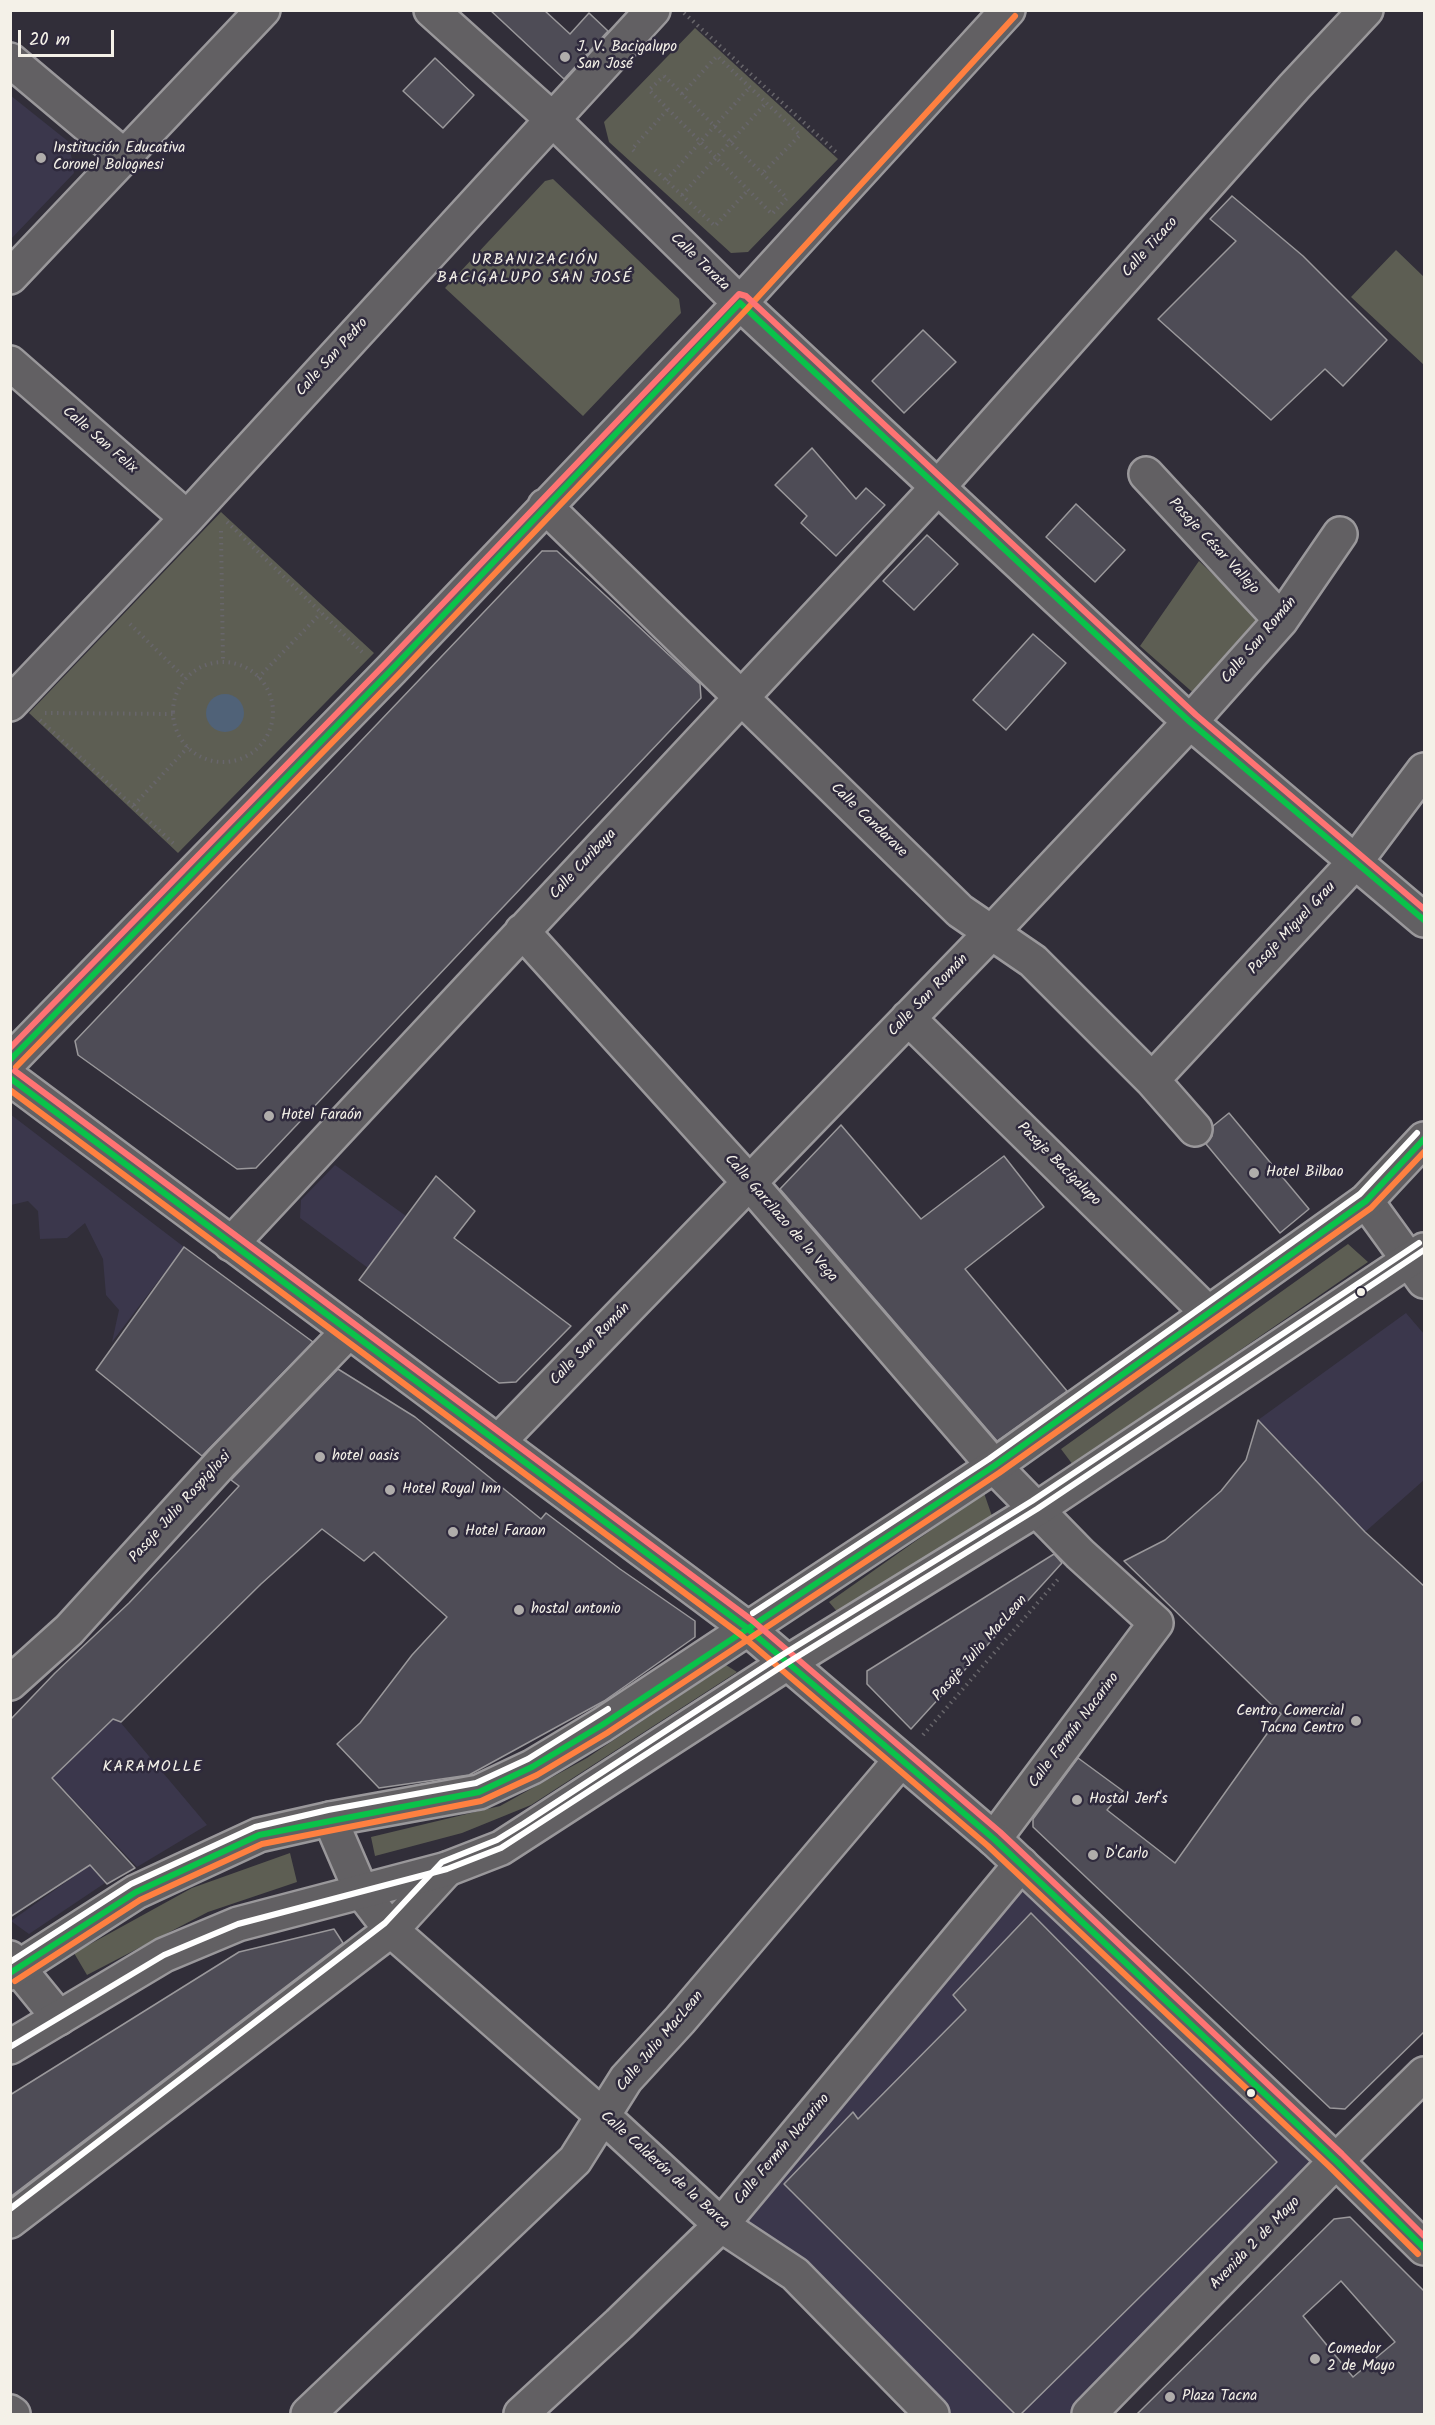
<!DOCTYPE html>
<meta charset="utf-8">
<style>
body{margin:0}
#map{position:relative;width:1435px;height:2425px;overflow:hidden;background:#312e39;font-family:Kalam,sans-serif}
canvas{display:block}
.frame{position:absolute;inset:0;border:12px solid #f4f1e8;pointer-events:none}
.scale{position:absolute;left:18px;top:30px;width:96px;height:27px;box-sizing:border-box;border:3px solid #f4f1e8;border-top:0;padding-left:8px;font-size:18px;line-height:21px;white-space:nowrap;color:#f4f1e8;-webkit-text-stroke:4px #2f2a3d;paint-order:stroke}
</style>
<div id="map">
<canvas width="1435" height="2425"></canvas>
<div class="frame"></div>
<div class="scale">20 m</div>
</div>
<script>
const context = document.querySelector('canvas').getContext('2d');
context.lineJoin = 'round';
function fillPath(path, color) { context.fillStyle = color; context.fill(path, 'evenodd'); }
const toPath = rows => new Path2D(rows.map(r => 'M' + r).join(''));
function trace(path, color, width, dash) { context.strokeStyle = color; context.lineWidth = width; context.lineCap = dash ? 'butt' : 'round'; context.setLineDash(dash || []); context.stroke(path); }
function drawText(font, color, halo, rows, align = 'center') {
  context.font = font + ' Kalam,sans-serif'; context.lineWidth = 5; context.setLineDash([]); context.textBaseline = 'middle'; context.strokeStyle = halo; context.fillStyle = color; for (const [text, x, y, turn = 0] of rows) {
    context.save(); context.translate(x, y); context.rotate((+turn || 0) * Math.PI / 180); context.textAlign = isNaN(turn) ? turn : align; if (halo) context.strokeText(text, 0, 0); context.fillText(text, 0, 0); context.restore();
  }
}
fillPath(toPath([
 [10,95,69,142,74,173,11,239],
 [10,1114,184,1247,112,1342,119,1310,106,1295,103,1259,85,1223,67,1238,40,1239,38,1211,28,1201,11,1205],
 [335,1165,406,1216,368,1268,300,1218,301,1200],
 [1406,1313,1424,1334,1424,1480,1365,1532,1258,1420],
 [112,1719,121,1723,207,1825,137,1867,53,1778],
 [1021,1864,1336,2161,1089,2414,932,2414,721,2225],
 [90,1865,105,1883,29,1934,11,1921]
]), '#3b374c');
fillPath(toPath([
 [695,28,838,159,748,252,731,253,609,142,604,122],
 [553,179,679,299,681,313,583,416,445,288,545,181],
 [1396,250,1424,277,1424,365,1351,297],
 [221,512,374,653,178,853,29,713],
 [1199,561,1264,623,1198,697,1140,646],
 [1348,1244,1368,1262,1073,1465,1061,1449],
 [984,1493,993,1519,840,1615,829,1602],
 [726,1665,737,1672,531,1805,462,1833,375,1856,371,1837,500,1806,587,1758],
 [290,1853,297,1882,208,1912,87,1975,74,1953,192,1888]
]), '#5d5e53');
fillPath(toPath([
 '206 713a19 19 0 1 1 38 0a19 19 0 1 1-38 0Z'
]), '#506278');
const building = toPath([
 [490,10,544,10,570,34,589,13,608,31,564,79,490,10],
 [435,58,474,95,443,128,403,91,435,58],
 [1232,196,1303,256,1387,340,1343,386,1325,369,1271,420,1158,319,1236,241,1210,219,1232,196],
 [923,330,956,362,904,413,872,381,923,330],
 [812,448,856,499,866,488,885,505,836,556,801,523,807,516,775,485,812,448],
 [1076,504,1125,550,1095,582,1046,537,1076,504],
 [927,535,958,564,914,610,883,581,927,535],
 [542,551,557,551,606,596,700,684,701,698,256,1168,237,1169,78,1055,75,1041,542,551],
 [1033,634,1066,663,1006,730,973,700,1033,634],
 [1229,1113,1309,1209,1280,1233,1206,1144,1212,1136,1213,1126,1229,1113],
 [841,1125,921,1219,1004,1156,1044,1207,965,1269,1067,1391,997,1441,780,1189,841,1125],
 [436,1176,475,1211,454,1238,571,1326,516,1382,499,1383,359,1280,436,1176],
 [184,1247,313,1342,202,1456,96,1370,184,1247],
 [338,1369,415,1417,541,1519,546,1513,620,1569,695,1621,695,1637,604,1701,469,1775,379,1788,337,1744,360,1723,412,1655,447,1617,374,1552,364,1561,322,1529,261,1584,121,1722,113,1719,52,1778,135,1868,107,1884,90,1865,10,1917,10,1720,55,1673,129,1603,201,1527,239,1486,231,1480,338,1369],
 [1258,1420,1365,1532,1425,1587,1425,2031,1345,2109,1330,2108,1033,1827,1033,1819,1078,1758,1123,1791,1107,1810,1175,1863,1281,1714,1124,1561,1165,1540,1221,1491,1246,1460,1258,1420],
 [1054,1554,1062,1563,911,1729,867,1684,867,1671,1054,1554],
 [1031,1913,1277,2162,1020,2415,1016,2415,784,2184,853,2112,858,2119,966,2010,953,1995,1031,1913],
 [334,1929,343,1943,10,2197,10,2095,239,1952,334,1929],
 [1350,2217,1425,2292,1425,2415,1136,2415,1334,2219,1350,2217],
 [1341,2281,1395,2342,1353,2377,1303,2316,1341,2281]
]);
fillPath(building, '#4e4c56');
trace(building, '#9a989b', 1.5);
const minor = toPath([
 [431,10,551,118,740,303,1190,722,1424,920],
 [10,60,124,156],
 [10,277,263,10],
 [10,363,187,518],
 [1146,474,1281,620],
 [545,506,960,911,1033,961,1152,1080,1195,1129],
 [10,704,187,518,653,10],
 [522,931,748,1181,994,1466,1080,1554,1156,1623,994,1839],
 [908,1018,1207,1312],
 [10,1061,392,669,740,303,1008,10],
 [1152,1080,1355,862,1424,770],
 [1366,1201,1424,1281],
 [231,1244,938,487,1294,87,1366,10],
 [498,1442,992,932,1190,722,1281,620,1340,534],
 [10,1683,69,1630,222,1462,349,1331],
 [330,1819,361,1891,391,1930,603,2116,721,2225,795,2274,932,2414],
 [10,1958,59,2018],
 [1336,2161,1424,2074],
 [10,2221,391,1930,447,1869],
 [10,2412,13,2414],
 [308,2414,575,2160,626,2079,680,2020,901,1760],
 [521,2414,619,2324,721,2225,1021,1864]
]);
const tertiary = toPath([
 [10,1078,747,1628,994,1839,1336,2161,1424,2248],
 [1089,2414,1336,2161]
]);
const secondary = toPath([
 [10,1973,136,1892,259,1835,330,1819,479,1792,532,1767,602,1725,994,1466,1366,1201,1424,1139],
 [10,2047,164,1955,238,1924,447,1869,501,1848,787,1663,1037,1509,1424,1250]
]);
trace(minor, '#9a989b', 38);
trace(tertiary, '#9a989b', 38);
trace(secondary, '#9a989b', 38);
trace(toPath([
 [684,13,836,152],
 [664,76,787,198,772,214,649,90,664,76],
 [682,94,717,56,800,135,762,174],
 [634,151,632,149,668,109],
 [655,170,715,226,748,190],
 [666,180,750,87],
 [682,195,766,103],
 [227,522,362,652],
 [221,531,223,662],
 [130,624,186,679],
 '173 712a50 50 0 1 1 100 0a50 50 0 1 1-100 0Z',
 [258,678,321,613],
 [45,713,174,714],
 [40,720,175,845],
 [134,805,188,747],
 [923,1735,1060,1577]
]), '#68666b', 4, [1.5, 4.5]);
trace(minor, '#626063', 33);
trace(tertiary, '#626063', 33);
trace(secondary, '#626063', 33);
trace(toPath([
 [10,1060,392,669,740,303,1190,722,1424,920],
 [10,1078,747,1628,994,1839,1336,2161,1424,2248],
 [10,1973,136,1892,259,1835,479,1792,532,1767,602,1725,994,1466,1366,1201,1424,1139]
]), '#0ac24a', 6);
trace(toPath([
 [16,1067,398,675,747,309,1015,16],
 [10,1090,741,1635,988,1846,1330,2167,1418,2254],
 [15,1981,140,1900,262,1844,481,1801,537,1775,607,1733,999,1473,1371,1208,1424,1152]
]), '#ff8040', 6);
trace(toPath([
 [10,1048,386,663,739,294,746,296,1196,715,1424,909],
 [15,1071,753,1621,1000,1832,1342,2154,1424,2236]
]), '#ff7373', 6);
trace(toPath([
 [753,1613,989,1459,1360,1194,1417,1133],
 [10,1962,131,1884,255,1827,328,1810,476,1783,528,1759,608,1709],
 [10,2209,385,1923,442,1862,497,1840,523,1824,782,1655,1032,1501,1419,1243]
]), '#fff', 6);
trace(toPath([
 [10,2047,164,1955,238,1924,447,1869,501,1848,787,1663,1037,1509,1424,1250]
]), '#fff', 6);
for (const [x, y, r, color] of [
 [565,57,6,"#b0adab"],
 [41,158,6,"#b0adab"],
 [269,1116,6,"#b0adab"],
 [1254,1173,6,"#b0adab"],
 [1361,1292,5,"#f4f1e8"],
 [320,1457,6,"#b0adab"],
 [390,1490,6,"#b0adab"],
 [453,1532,6,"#b0adab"],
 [519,1610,6,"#b0adab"],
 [1356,1721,6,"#b0adab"],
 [1077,1800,6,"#b0adab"],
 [1093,1855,6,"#b0adab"],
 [1251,2093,5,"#f4f1e8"],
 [1315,2359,6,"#b0adab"],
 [1170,2397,6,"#b0adab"]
]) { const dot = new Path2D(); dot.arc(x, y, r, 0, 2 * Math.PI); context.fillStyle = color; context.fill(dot); trace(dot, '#2f2a3d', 2); }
drawText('15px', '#f4f1e8', '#2f2a3d', [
 ["J. V. Bacigalupo",577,48],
 ["San José",577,65],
 ["Institución Educativa",53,149],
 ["Coronel Bolognesi",53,166],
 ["Hotel Faraón",281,1116],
 ["Hotel Bilbao",1266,1173],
 ["hotel oasis",332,1457],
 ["Hotel Royal Inn",402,1490],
 ["Hotel Faraon",465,1532],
 ["hostal antonio",531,1610],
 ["Centro Comercial",1344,1712,"right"],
 ["Tacna Centro",1344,1729,"right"],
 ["Hostal Jerf's",1089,1800],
 ["D'Carlo",1105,1855],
 ["Comedor",1327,2350],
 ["2 de Mayo",1327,2367],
 ["Plaza Tacna",1182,2397]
], 'left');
drawText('15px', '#f4f1e8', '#2f2a3d', [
 ["Calle Ticaco",1151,248,-48],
 ["Calle Tarata",699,263,44],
 ["Calle San Pedro",333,358,-48],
 ["Calle San Felix",99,441,41],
 ["Pasaje César Vallejo",1213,547,47],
 ["Calle San Román",1260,641,-50],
 ["Calle Candarave",868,821,44],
 ["Calle Curibaya",584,865,-47],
 ["Pasaje Miguel Grau",1293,929,-47],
 ["Calle San Román",929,996,-46],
 ["Pasaje Bacigalupo",1058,1165,45],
 ["Calle Garcilazo de la Vega",780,1219,49],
 ["Calle San Román",591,1345,-46],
 ["Pasaje Julio Rospigliosi",181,1508,-48],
 ["Pasaje Julio MacLean",981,1649,-49],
 ["Calle Fermín Nacarino",1075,1731,-53],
 ["Calle Julio MacLean",661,2042,-50],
 ["Calle Fermín Nacarino",783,2150,-50],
 ["Calle Calderón de la Barca",664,2171,42],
 ["Avenida 2 de Mayo",1256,2244,-46]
]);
context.letterSpacing = '1.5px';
drawText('16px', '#f4f1e8', '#2f2a3d', [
 ["URBANIZACIÓN",535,261],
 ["BACIGALUPO SAN JOSÉ",535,279],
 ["KARAMOLLE",153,1768]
]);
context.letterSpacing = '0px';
</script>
